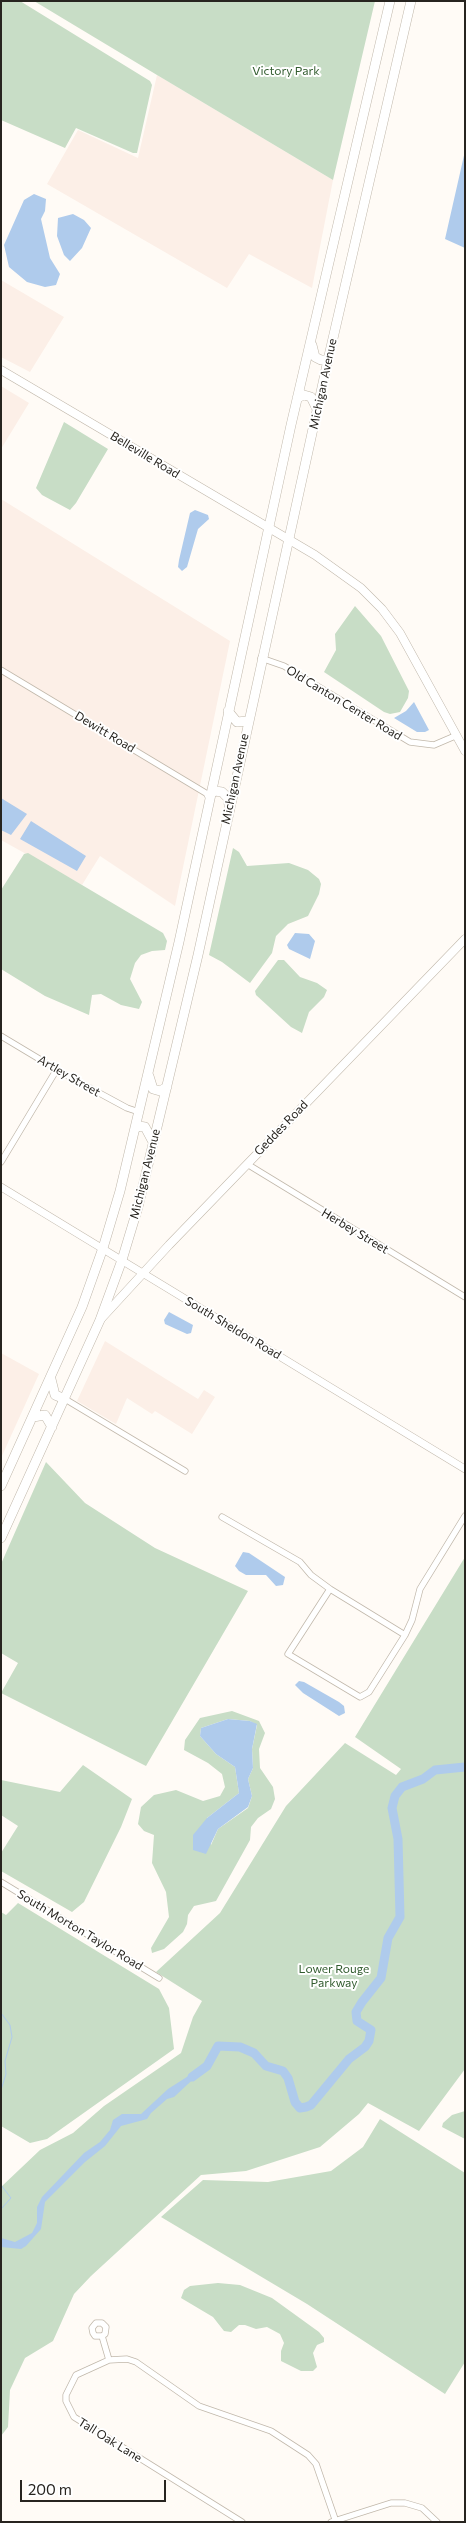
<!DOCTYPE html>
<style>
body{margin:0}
#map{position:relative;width:466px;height:2523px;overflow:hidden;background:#fffbf6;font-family:Commissioner,sans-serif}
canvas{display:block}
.frame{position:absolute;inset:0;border:2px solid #27241f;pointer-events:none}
.scale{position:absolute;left:20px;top:2480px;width:146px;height:22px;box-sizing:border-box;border:2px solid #27241f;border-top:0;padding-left:6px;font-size:15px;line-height:18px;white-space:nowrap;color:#27241f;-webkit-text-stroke:4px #fff;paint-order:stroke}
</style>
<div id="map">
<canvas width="466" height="2523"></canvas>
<div class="frame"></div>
<div class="scale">200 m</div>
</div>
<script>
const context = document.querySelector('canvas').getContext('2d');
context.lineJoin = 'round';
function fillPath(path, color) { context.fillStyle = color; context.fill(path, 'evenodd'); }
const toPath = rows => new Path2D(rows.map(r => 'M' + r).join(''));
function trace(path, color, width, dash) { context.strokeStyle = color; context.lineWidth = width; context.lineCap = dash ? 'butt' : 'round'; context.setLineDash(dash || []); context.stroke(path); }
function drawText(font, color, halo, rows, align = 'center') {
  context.font = font + ' Commissioner,sans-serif'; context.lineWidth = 4; context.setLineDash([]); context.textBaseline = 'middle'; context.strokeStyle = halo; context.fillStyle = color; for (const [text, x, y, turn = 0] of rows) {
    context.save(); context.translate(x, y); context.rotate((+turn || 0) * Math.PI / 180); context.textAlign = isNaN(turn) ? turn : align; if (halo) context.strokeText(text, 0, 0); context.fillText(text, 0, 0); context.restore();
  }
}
fillPath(toPath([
 [157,75,333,180,312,288,249,254,227,288,47,184,78,130,138,158],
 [1,280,64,317,30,372,1,357],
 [1,386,29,403,1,449],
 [1,499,230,641,175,906,100,856,82,885,1,840],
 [105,1341,198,1399,204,1390,215,1397,192,1434,155,1411,152,1414,127,1398,116,1424,77,1401],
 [1,1353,39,1374,1,1458]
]), '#fcefe7');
fillPath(toPath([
 [1,1,20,1,150,81,152,85,137,153,133,153,76,128,65,148,1,120],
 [34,1,375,1,333,180,157,75],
 [64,422,108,449,76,503,70,510,42,495,36,488],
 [355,606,381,636,409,691,408,698,400,712,390,714,384,712,324,672,336,650,335,634],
 [233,848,239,852,247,866,289,863,308,870,319,879,321,884,319,894,308,916,288,924,276,936,272,953,250,983,222,962,209,955],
 [28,853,163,933,167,941,165,950,152,951,141,955,135,963,130,979,142,1002,139,1009,121,1005,101,994,92,995,89,1015,45,996,1,969,1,890,24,854],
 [278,960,284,960,300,977,317,983,327,990,324,997,309,1012,302,1033,291,1027,256,995,255,991],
 [46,1462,85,1503,155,1548,248,1591,146,1766,1,1693,18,1663,1,1653,1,1564],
 [465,1557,465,2069,419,2131,368,2103,359,2114,320,2147,246,2171,201,2175,91,2276,74,2294,53,2341,25,2358,10,2390,8,2427,1,2436,1,2187,40,2150,73,2133,104,2106,181,2053,193,2017,202,2001,156,1972,220,1913,286,1806,345,1743,396,1775,401,1769,355,1737],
 [232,1711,259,1721,265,1733,259,1749,260,1768,273,1787,275,1799,271,1809,258,1818,251,1827,250,1840,216,1901,194,1906,188,1915,187,1924,183,1932,164,1949,152,1953,151,1948,169,1917,166,1892,152,1863,154,1835,144,1831,138,1824,141,1807,154,1795,176,1790,203,1801,220,1796,225,1787,222,1774,208,1763,184,1750,185,1740,200,1718],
 [228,1719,250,1721,257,1725,252,1749,253,1768,248,1779,252,1796,248,1808,218,1829,211,1845,207,1818,239,1793,235,1767,216,1754,200,1736,201,1728],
 [83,1765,132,1799,121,1827,84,1902,72,1912,1,1871,1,1853,18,1826,1,1815,1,1780,60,1792],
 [18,1903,159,1989,169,2008,174,2049,47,2139,30,2143,1,2126,1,1912,6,1915],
 [465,2111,465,2139,442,2127,443,2123,452,2115],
 [380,2119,465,2173,465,2362,445,2394,307,2304,161,2217,203,2180,268,2182,331,2171,363,2147],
 [218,2283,240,2285,272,2298,319,2332,324,2338,324,2342,317,2345,313,2353,317,2367,313,2371,301,2371,281,2361,281,2351,284,2343,280,2334,267,2327,256,2329,245,2325,239,2325,231,2332,224,2331,213,2317,181,2298,184,2290,190,2286]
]), '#c8ddc6');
fillPath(toPath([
 [465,151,465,248,445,239],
 [34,194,46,199,45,211,41,219,50,258,60,274,56,285,45,287,27,282,9,267,4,245,24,200],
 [73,214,84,220,91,228,82,248,70,261,64,255,57,236,58,218],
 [195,510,208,515,209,519,198,529,187,567,182,571,178,567,179,560,190,513],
 [414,702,429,730,425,732,417,732,394,718,406,711],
 [1,798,27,814,11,835,1,830],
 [31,821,86,856,77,871,20,839],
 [295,933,309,934,315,941,310,959,289,949,287,945],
 [169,1312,193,1325,191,1333,187,1334,165,1324,164,1320],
 [243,1552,249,1553,285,1577,283,1585,276,1586,266,1575,246,1575,239,1571,235,1566],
 [299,1681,304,1682,339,1702,344,1706,345,1713,339,1716,303,1693,295,1685],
 [228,1719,250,1721,257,1724,252,1749,253,1768,248,1779,252,1796,248,1807,218,1829,206,1854,193,1850,193,1835,207,1818,239,1793,235,1767,216,1754,200,1736,201,1728],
 [202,2071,174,2097,167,2099,151,2113,147,2119,121,2126,105,2146,85,2162,45,2202,41,2229,26,2246,21,2249,1,2247,1,2238,15,2242,32,2233,37,2223,37,2207,42,2197,84,2153,100,2142,110,2130,113,2120,122,2114,141,2114,168,2089,190,2075]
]), '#afcbec');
trace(toPath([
 [1,2013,10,2025,12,2037,5,2061,6,2074,1,2090],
 [1,2185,11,2198,1,2209]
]), '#afcbec', 1);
trace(toPath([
 [192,2077,207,2066,218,2046,240,2047,254,2053,266,2066,283,2071,288,2078,295,2102,300,2108,306,2107,311,2105,349,2059,365,2047,369,2041,371,2030,357,2021,356,2012,362,2002,381,1978,388,1938,400,1917,398,1839,392,1808,395,1796,402,1787,423,1779,435,1770,465,1767]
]), '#afcbec', 9);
const minor = toPath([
 [261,658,284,666,410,742,434,745,455,736],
 [1,670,209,795],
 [1,1036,66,1075,127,1108,139,1112],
 [1,1162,57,1069],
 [247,1164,465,1297],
 [65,1399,185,1471],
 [222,1517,300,1562,311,1575,330,1589,288,1654,360,1697,369,1692,405,1635,412,1620,420,1589,465,1516],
 [330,1589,405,1635],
 [1,1882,159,1978],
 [102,2336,95,2336,93,2333,92,2328,96,2323,102,2323,106,2327,105,2334,102,2336,109,2360],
 [242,2522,74,2417,66,2401,66,2395,76,2375,109,2360,127,2359,136,2362,199,2406,271,2431,308,2455,316,2464,336,2522],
 [331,2522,391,2503,405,2503,422,2508,437,2522]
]);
const tertiary = toPath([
 [1,1187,465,1469]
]);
const secondary = toPath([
 [1,370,315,555,361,588,382,609,400,633,465,751],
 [100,1320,169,1245,465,939]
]);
const primary = toPath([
 [312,345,315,357,321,360,328,360],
 [297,398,304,395,311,397,317,409],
 [228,711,237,722,247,721],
 [209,795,215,791,222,792,228,798,229,805],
 [149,1076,153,1089,160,1091,167,1087],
 [135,1129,139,1126,145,1127,153,1142],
 [51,1379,55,1395,65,1399],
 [33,1417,45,1415,52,1427],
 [1,1486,82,1307,103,1248,120,1191,179,942,291,425,390,1],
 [1,1538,100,1320,122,1260,138,1207,198,955,328,360,411,1]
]);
trace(minor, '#c1b8ab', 7);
trace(tertiary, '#c1b8ab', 8);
trace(secondary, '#c1b8ab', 9);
trace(primary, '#c1b8ab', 10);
trace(minor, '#fff', 5.5);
trace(tertiary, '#fff', 7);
trace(secondary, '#fff', 8);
trace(primary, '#fff', 9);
drawText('12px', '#325c2f', '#fff', [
 ["Victory Park",286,71],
 ["Lower Rouge",334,1969],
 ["Parkway",334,1983]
]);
drawText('12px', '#27241f', '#fff', [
 ["Michigan Avenue",323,384,-78],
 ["Belleville Road",145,455,31],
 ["Old Canton Center Road",344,703,31],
 ["Dewitt Road",105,732,31],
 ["Michigan Avenue",235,779,-78],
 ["Artley Street",69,1076,30],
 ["Geddes Road",281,1128,-46],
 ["Michigan Avenue",145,1174,-76],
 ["Herbey Street",355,1231,31],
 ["South Sheldon Road",233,1328,31],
 ["South Morton Taylor Road",80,1930,31],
 ["Tall Oak Lane",110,2440,32]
]);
</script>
